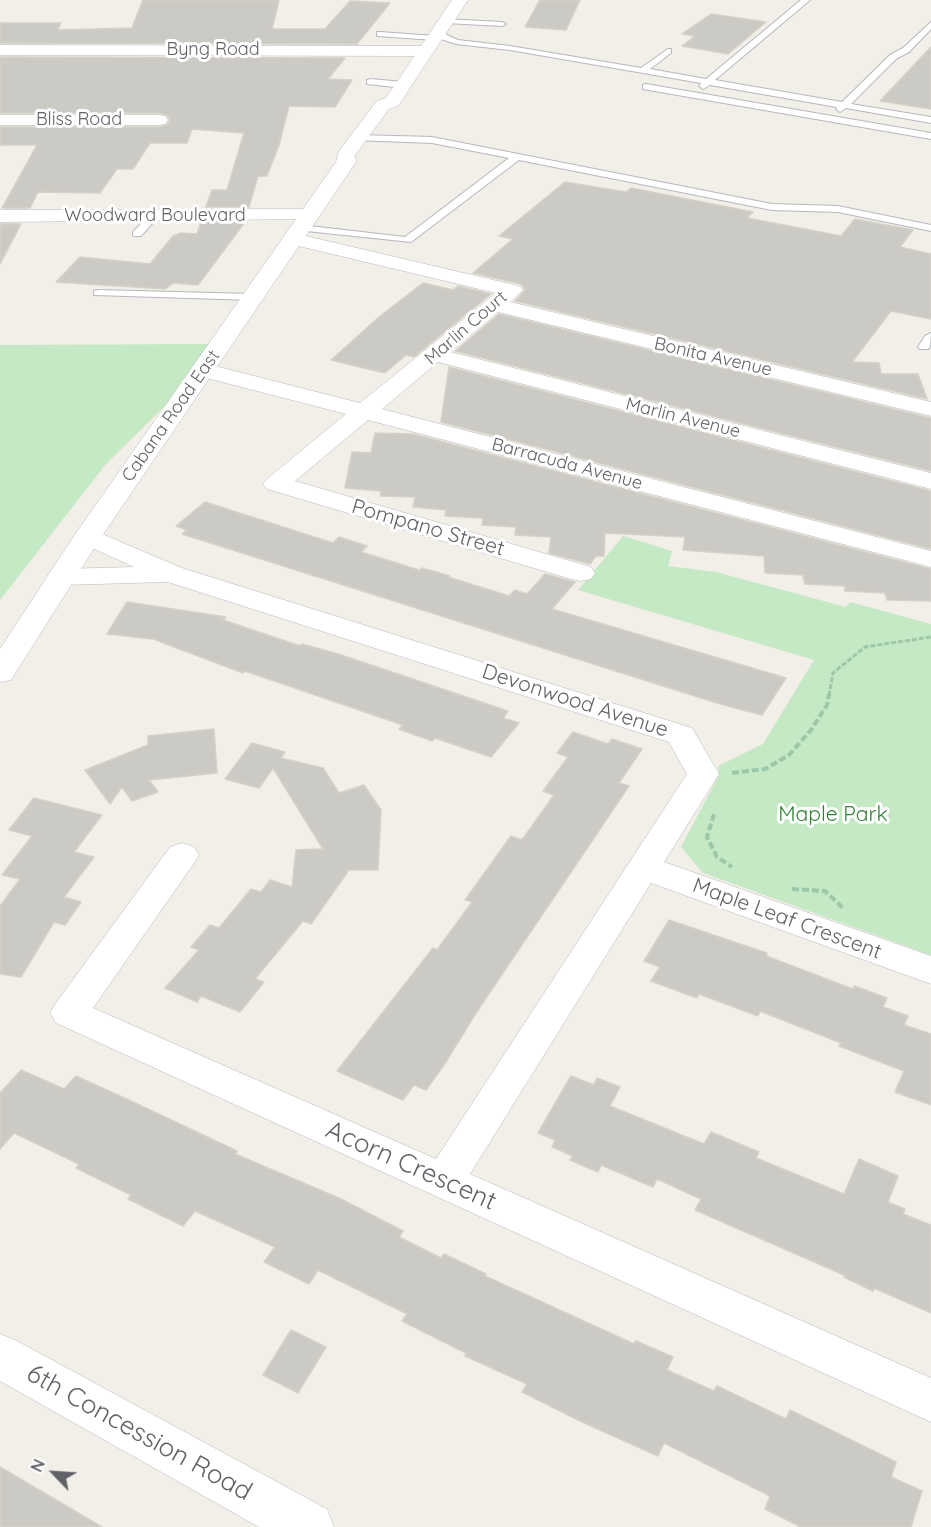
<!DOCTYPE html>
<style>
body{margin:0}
#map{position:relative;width:931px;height:1527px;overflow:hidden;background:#f1efe8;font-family:Quicksand,sans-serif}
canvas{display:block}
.north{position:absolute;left:24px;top:1443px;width:60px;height:60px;-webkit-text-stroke:4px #fff;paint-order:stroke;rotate:295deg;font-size:16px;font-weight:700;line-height:24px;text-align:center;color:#5f6368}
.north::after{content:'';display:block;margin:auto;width:21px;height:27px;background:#5f6368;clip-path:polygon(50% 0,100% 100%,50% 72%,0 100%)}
</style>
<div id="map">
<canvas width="931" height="1527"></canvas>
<div class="north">N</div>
</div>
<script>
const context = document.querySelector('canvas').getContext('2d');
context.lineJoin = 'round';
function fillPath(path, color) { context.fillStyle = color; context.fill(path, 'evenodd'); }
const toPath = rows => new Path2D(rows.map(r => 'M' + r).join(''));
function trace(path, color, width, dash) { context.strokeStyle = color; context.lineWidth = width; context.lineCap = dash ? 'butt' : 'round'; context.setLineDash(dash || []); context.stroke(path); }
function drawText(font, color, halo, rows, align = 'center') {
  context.font = font + ' Quicksand,sans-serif'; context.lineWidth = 6; context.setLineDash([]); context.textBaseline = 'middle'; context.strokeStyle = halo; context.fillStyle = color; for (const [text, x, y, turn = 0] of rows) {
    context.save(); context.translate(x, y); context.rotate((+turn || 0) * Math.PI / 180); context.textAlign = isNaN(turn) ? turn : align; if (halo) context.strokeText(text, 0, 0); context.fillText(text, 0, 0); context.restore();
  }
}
fillPath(toPath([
 [211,344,169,402,106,464,0,600,0,345],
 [623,536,672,551,668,566,716,572,846,607,850,602,931,624,931,955,703,873,681,847,719,775,718,766,763,744,814,660,578,590]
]), '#c5e8c5');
const building = toPath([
 [143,0,279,0,272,29,325,29,350,1,390,3,357,44,0,43,0,23,61,23,57,30,132,28,143,0],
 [540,0,580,0,566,30,525,27,540,0],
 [711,14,766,22,728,54,682,46,695,36,682,34,711,14],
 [931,47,931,109,880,101,931,47],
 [0,57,345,58,328,79,352,80,335,107,289,106,279,145,267,176,258,176,249,207,206,207,212,190,227,190,244,133,192,129,187,143,150,143,133,169,117,169,100,193,38,192,30,208,2,208,37,145,0,145,0,127,159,127,167,125,170,120,167,115,159,113,0,113,0,57],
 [565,182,626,192,631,188,753,212,747,218,841,236,855,219,913,230,900,247,931,254,931,319,891,311,852,362,879,363,881,374,918,374,927,399,515,301,525,290,521,284,473,273,513,239,499,236,565,182],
 [201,222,245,222,198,285,173,283,165,289,56,282,80,257,150,264,173,236,181,233,197,234,201,222],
 [0,224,21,224,0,264,0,224],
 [423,283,453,290,458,286,491,294,414,357,406,355,385,373,331,360,379,317,423,283],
 [499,314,931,418,931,471,455,351,499,314],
 [449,367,931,491,931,549,441,422,449,367],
 [375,433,413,434,931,569,931,601,887,600,885,593,845,591,845,586,805,584,803,575,765,573,764,556,683,550,685,537,605,533,604,556,596,556,590,564,549,553,551,537,515,535,516,527,482,525,483,518,445,516,446,510,413,507,415,497,380,496,381,491,345,488,352,452,371,453,375,433],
 [205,502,333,543,339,537,367,546,361,552,419,570,422,568,450,576,448,577,509,596,515,590,527,594,545,574,575,582,552,609,786,678,762,715,717,703,182,534,187,530,176,526,205,502],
 [127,602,226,617,223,620,300,646,302,644,338,654,508,711,503,718,519,723,491,757,435,738,432,741,399,729,403,725,245,671,243,673,153,639,107,634,127,602],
 [214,729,217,773,149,780,158,792,132,801,122,787,110,804,85,770,148,745,148,736,214,729],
 [573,732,608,744,612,739,642,749,619,783,629,786,476,1013,444,1065,426,1090,414,1085,403,1100,337,1071,433,948,437,950,472,902,465,900,511,836,522,840,554,795,543,791,568,757,557,753,573,732],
 [252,743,285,752,281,758,323,768,339,793,364,785,381,810,378,870,349,870,311,924,303,921,255,979,264,982,240,1012,201,996,197,1002,165,988,199,950,191,947,210,925,219,928,251,889,261,892,270,880,292,887,296,850,323,849,273,768,259,788,225,779,252,743],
 [34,798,102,815,74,852,94,857,64,897,81,902,65,925,54,922,21,977,0,974,0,906,20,879,2,875,32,836,9,830,34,798],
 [669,920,767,953,766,956,853,989,854,986,887,998,883,1007,908,1016,904,1025,931,1034,931,1105,895,1092,904,1071,839,1046,841,1043,760,1011,758,1016,699,994,697,998,651,981,660,967,644,961,669,920],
 [21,1070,64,1089,76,1076,131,1101,237,1151,235,1154,339,1198,403,1231,399,1237,441,1258,444,1254,486,1274,485,1276,634,1344,636,1341,673,1357,667,1370,714,1391,717,1386,786,1419,790,1410,896,1462,891,1477,922,1491,911,1527,801,1527,765,1509,770,1496,664,1443,658,1456,580,1421,522,1392,527,1384,465,1356,466,1353,402,1321,407,1314,318,1270,309,1284,264,1262,275,1247,195,1211,183,1226,128,1199,131,1195,76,1168,79,1164,14,1133,0,1149,0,1093,21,1070],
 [571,1076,594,1085,597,1078,620,1087,610,1106,704,1144,711,1132,759,1152,756,1158,844,1194,859,1159,898,1176,888,1202,905,1209,903,1214,931,1225,931,1313,874,1288,873,1291,844,1277,844,1275,695,1210,701,1199,657,1179,653,1187,601,1165,598,1172,570,1160,573,1156,552,1147,555,1140,538,1133,571,1076],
 [291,1330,326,1347,298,1393,263,1375,291,1330],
 [0,1467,102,1527,0,1527,0,1467]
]);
fillPath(building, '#cccac5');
trace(building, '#d6d1c6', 1.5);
const lane = toPath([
 [801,0,810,0,715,80,842,102,890,55,903,48,931,22,931,29,909,52,896,59,851,104,931,117,931,123,846,108,840,112,836,109,837,107,710,85,703,89,699,86,701,83,510,50,456,44,441,39,436,30,443,28,447,35,458,40,510,46,641,68,668,49,671,49,671,53,650,69,706,79,801,0],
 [443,19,502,22,506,24,502,26,446,23,443,23,443,19],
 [380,32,435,36,439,38,435,40,377,36,377,32,380,32],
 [370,79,404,82,408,85,404,88,367,84,367,80,370,79],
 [646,84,931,133,931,139,643,89,643,85,646,84],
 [358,135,432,137,772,204,838,206,931,225,931,231,838,212,772,210,519,160,411,242,297,230,296,228,301,225,405,237,509,158,432,143,355,140,353,138,358,135],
 [150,214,159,216,141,236,133,236,133,232,150,214],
 [98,290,253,294,259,297,253,300,94,295,94,291,98,290],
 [931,333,930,347,928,349,920,349,918,347,925,336,931,333]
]);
const street = toPath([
 [0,45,426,46,434,51,426,56,0,55,0,45],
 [0,115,159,115,165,116,168,120,165,124,159,125,0,125,0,115],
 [309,209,316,211,319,215,316,219,0,222,0,210,309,209],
 [293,233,519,286,523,290,510,302,931,402,931,416,498,312,450,352,931,473,931,489,438,362,382,409,931,551,931,567,368,420,295,481,591,567,595,573,591,579,581,581,571,579,267,489,263,484,267,479,346,414,195,375,192,370,195,365,203,363,360,403,496,293,286,243,283,239,286,235,293,233],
 [88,528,182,568,692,728,719,774,664,862,931,956,931,984,651,883,470,1174,931,1378,931,1422,56,1023,50,1013,56,1003,170,847,182,843,194,847,199,855,194,863,93,1008,436,1159,687,774,669,742,168,582,61,585,51,583,47,577,51,571,61,569,134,567,79,542,75,536,79,530,88,528]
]);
const secondary = toPath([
 [452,0,468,0,398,106,389,109,355,155,356,162,102,536,11,680,0,682,0,649,74,536,336,162,339,151,377,101,386,98,452,0],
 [0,1334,17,1341,327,1509,334,1527,259,1527,0,1381,0,1334]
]);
trace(lane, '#b5b8bc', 2);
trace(street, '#b5b8bc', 1);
trace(secondary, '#b6babf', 1);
trace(toPath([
 [829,696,833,673,865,647,931,637]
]), '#9cc7a9', 3, [5, 2]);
trace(toPath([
 [732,773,765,769,789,755,811,730,827,705,829,694],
 [714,814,707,837,717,857,732,867],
 [792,889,825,891,843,908]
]), '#9cc7a9', 4, [7, 3]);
fillPath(lane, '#fff');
fillPath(street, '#fff');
fillPath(secondary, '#fff');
drawText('18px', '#5f6368', '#fff', [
 ["Byng Road",213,50],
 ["Bliss Road",79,120],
 ["Woodward Boulevard",155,216],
 ["Marlin Court",466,328,-41],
 ["Bonita Avenue",713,357,13],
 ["Cabana Road East",171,416,-55],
 ["Marlin Avenue",683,418,14],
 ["Barracuda Avenue",567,464,15]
]);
drawText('21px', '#5f6368', '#fff', [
 ["Pompano Street",428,528,16],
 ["Devonwood Avenue",575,701,18],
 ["Maple Leaf Crescent",787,919,20]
]);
drawText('21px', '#348238', '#fff', [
 ["Maple Park",833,815]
]);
drawText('26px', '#5f6368', '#fff', [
 ["Acorn Crescent",411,1166,24],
 ["6th Concession Road",139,1433,29]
]);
</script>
